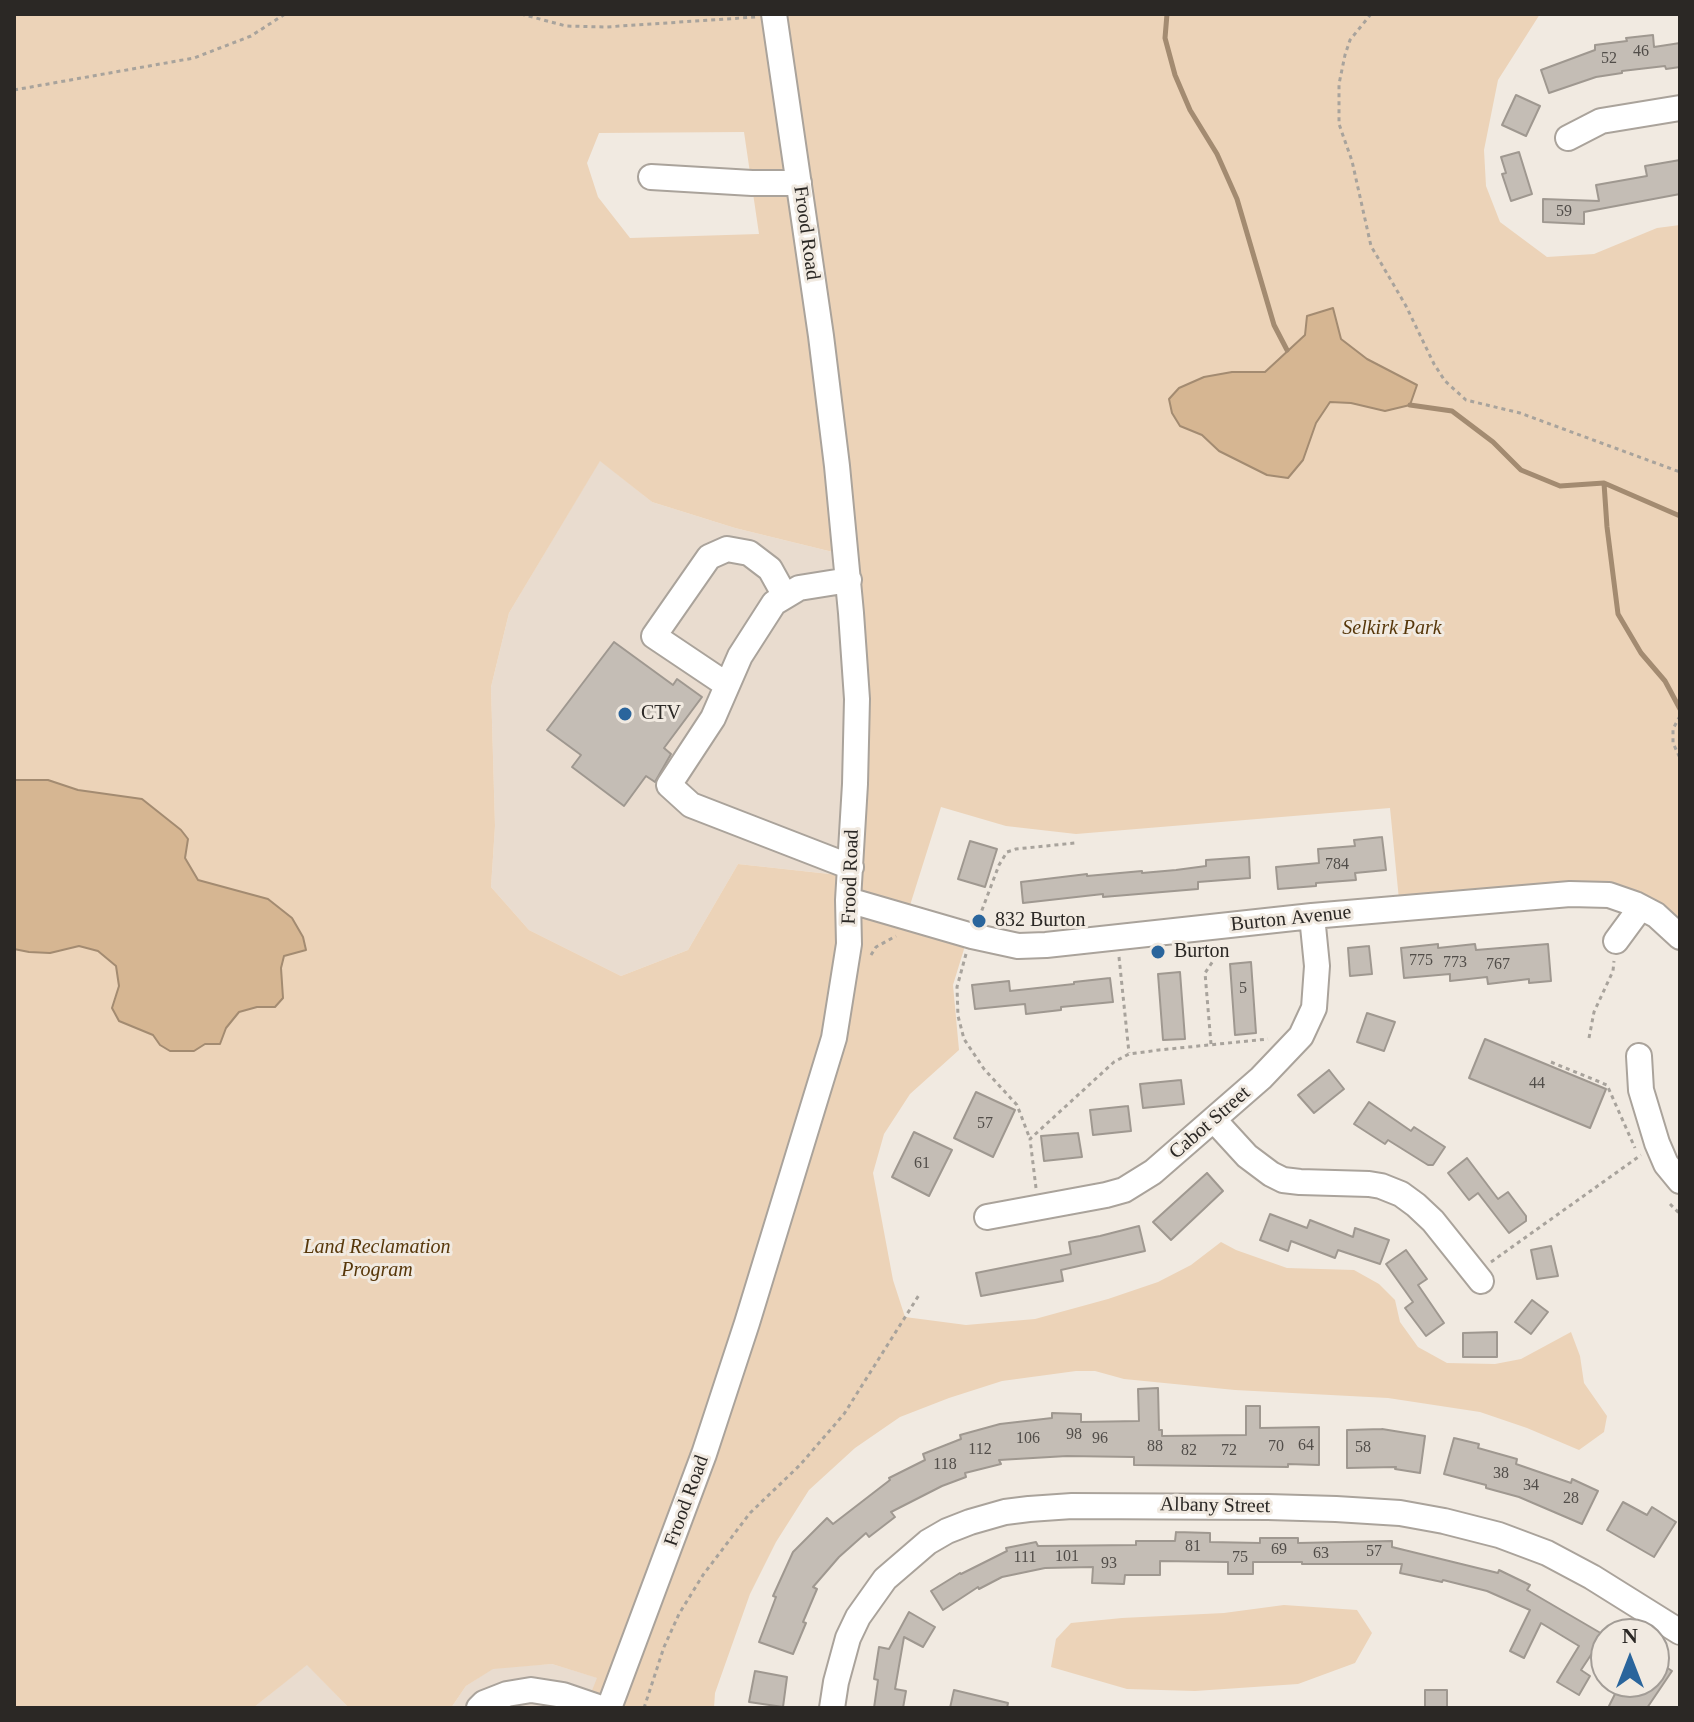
<!DOCTYPE html>
<style>
body{margin:0}
#map{position:relative;width:1694px;height:1722px;overflow:hidden;background:#f1eae1;font-family:"Times New Roman",serif}
canvas{display:block}
.frame{position:absolute;inset:0;border:16px solid #2b2825;pointer-events:none}
.north{position:absolute;left:1590px;top:1618px;width:80px;height:80px;box-sizing:border-box;background:#f1eae1;border:2px solid #a29c96;border-radius:50%;rotate:0deg;font-size:22px;font-weight:700;line-height:32px;text-align:center;color:#2b2825}
.north::after{content:'';display:block;margin:auto;width:28px;height:36px;background:#2a659c;clip-path:polygon(50% 0,100% 100%,50% 72%,0 100%)}
</style>
<div id="map">
<canvas width="1694" height="1722"></canvas>
<div class="frame"></div>
<div class="north">N</div>
</div>
<script>
const context = document.querySelector('canvas').getContext('2d');
context.lineJoin = 'round';
function fillPath(path, color) { context.fillStyle = color; context.fill(path, 'evenodd'); }
const toPath = rows => new Path2D(rows.map(r => 'M' + r).join(''));
function trace(path, color, width, dash) { context.strokeStyle = color; context.lineWidth = width; context.lineCap = dash ? 'butt' : 'round'; context.setLineDash(dash || []); context.stroke(path); }
function drawText(font, color, halo, rows, align = 'center') {
  context.font = font + ' "Times New Roman",serif'; context.lineWidth = 6; context.setLineDash([]); context.textBaseline = 'middle'; context.strokeStyle = halo; context.fillStyle = color; for (const [text, x, y, turn = 0] of rows) {
    context.save(); context.translate(x, y); context.rotate((+turn || 0) * Math.PI / 180); context.textAlign = isNaN(turn) ? turn : align; if (halo) context.strokeText(text, 0, 0); context.fillText(text, 0, 0); context.restore();
  }
}
fillPath(toPath([
 [600,460,652,502,735,528,845,555,849,876,738,864,688,950,621,976,529,930,491,887,495,826,491,687,509,613],
 [307,1664,349,1708,253,1708],
 [552,1664,598,1678,585,1708,451,1708,466,1686,493,1668]
]), '#e9dccf');
fillPath(toPath([
 [14,14,1540,14,1498,80,1484,150,1486,186,1500,222,1547,257,1594,254,1657,228,1680,225,1680,938,1608,896,1400,910,1390,808,1076,834,1006,826,941,807,906,918,968,936,953,985,959,1050,910,1094,884,1134,873,1173,893,1280,905,1317,966,1325,1035,1319,1108,1299,1158,1282,1191,1265,1221,1242,1236,1250,1287,1268,1354,1270,1379,1284,1395,1300,1400,1322,1418,1347,1447,1363,1495,1364,1521,1359,1571,1332,1580,1356,1584,1383,1607,1416,1604,1432,1579,1450,1527,1428,1480,1412,1388,1398,1235,1390,1124,1379,1095,1371,1076,1371,1002,1381,949,1398,900,1417,855,1448,809,1490,776,1542,750,1594,715,1693,714,1708,585,1708,597,1678,552,1664,493,1669,466,1686,451,1708,349,1708,307,1665,253,1708,14,1708],
 [744,132,759,234,630,238,598,197,587,163,599,133],
 [600,461,652,502,735,528,845,555,848,876,738,864,688,950,621,976,529,930,491,887,495,826,491,687,509,613],
 [1284,1605,1357,1610,1372,1633,1355,1663,1298,1684,1195,1691,1127,1689,1051,1667,1056,1639,1071,1623,1122,1618,1224,1613]
]), '#ecd3b8');
const water = toPath([
 [1333,308,1341,339,1367,359,1417,385,1410,405,1385,411,1351,403,1330,402,1316,423,1303,460,1288,478,1267,475,1219,451,1202,435,1180,426,1172,413,1169,399,1179,388,1204,377,1232,372,1265,372,1305,335,1307,316,1333,308],
 [14,780,48,780,78,790,142,799,181,830,188,839,185,858,198,880,268,899,292,918,303,937,306,950,284,956,281,968,283,998,275,1007,257,1007,239,1012,226,1028,220,1044,205,1044,194,1051,170,1051,160,1045,153,1035,119,1021,112,1008,119,986,116,966,98,951,79,946,50,953,29,952,14,949,14,780]
]);
fillPath(water, '#d6b692');
trace(water, '#a38b71', 2);
trace(toPath([
 [1167,14,1165,38,1175,75,1190,110,1217,154,1237,199,1274,325,1287,350],
 [1410,405,1452,411,1493,442,1521,470,1560,486,1604,483,1680,516],
 [1604,483,1607,527,1618,614,1641,653,1665,681,1680,709]
]), '#a38b71', 5);
const building = toPath([
 [1653,35,1654,47,1680,43,1680,67,1666,69,1665,66,1622,71,1622,73,1596,77,1549,93,1541,70,1595,50,1595,45,1627,41,1626,38,1653,35],
 [1516,95,1540,106,1526,136,1502,125,1516,95],
 [1519,152,1532,194,1511,201,1502,174,1506,173,1501,157,1519,152],
 [1680,160,1680,194,1584,212,1584,224,1543,222,1543,199,1599,201,1596,185,1647,176,1645,166,1680,160],
 [614,642,673,685,677,679,702,697,664,748,671,754,655,782,646,776,624,806,572,767,581,755,547,730,614,642],
 [1382,837,1386,870,1355,873,1356,880,1316,883,1316,886,1278,889,1276,867,1319,863,1318,849,1355,846,1354,840,1382,837],
 [970,841,997,849,985,887,958,879,970,841],
 [1249,857,1250,878,1198,882,1198,889,1103,897,1103,894,1023,903,1021,882,1087,874,1087,876,1142,871,1142,873,1176,870,1206,866,1206,860,1249,857],
 [1438,944,1438,948,1475,944,1476,950,1548,944,1551,981,1529,983,1529,979,1488,984,1487,977,1450,981,1450,974,1404,978,1401,948,1438,944],
 [1369,946,1372,974,1350,976,1348,948,1369,946],
 [1251,962,1256,1033,1235,1035,1230,964,1251,962],
 [1180,972,1185,1039,1163,1040,1158,974,1180,972],
 [1110,978,1113,1002,1061,1007,1061,1010,1026,1014,1025,1004,975,1009,972,985,1009,981,1010,991,1074,984,1074,982,1110,978],
 [1367,1013,1395,1022,1384,1051,1357,1042,1367,1013],
 [1485,1039,1606,1089,1590,1128,1469,1078,1485,1039],
 [1329,1070,1344,1089,1314,1113,1298,1095,1329,1070],
 [1181,1080,1184,1104,1143,1108,1140,1084,1181,1080],
 [976,1092,1015,1110,993,1157,954,1138,976,1092],
 [1369,1102,1411,1131,1414,1127,1445,1147,1433,1165,1428,1165,1388,1140,1385,1144,1354,1124,1369,1102],
 [1128,1106,1131,1131,1093,1135,1090,1110,1128,1106],
 [914,1132,952,1150,929,1196,892,1177,914,1132],
 [1078,1133,1082,1157,1044,1161,1041,1136,1078,1133],
 [1467,1158,1498,1199,1508,1192,1526,1216,1526,1221,1509,1233,1478,1193,1469,1200,1448,1173,1467,1158],
 [1207,1173,1223,1191,1171,1240,1153,1222,1207,1173],
 [1270,1214,1307,1228,1310,1220,1353,1237,1355,1228,1389,1240,1380,1264,1338,1250,1335,1258,1291,1241,1288,1251,1260,1240,1270,1214],
 [1139,1226,1145,1251,1061,1270,1063,1281,981,1296,976,1273,1071,1254,1069,1242,1100,1236,1139,1226],
 [1551,1246,1558,1276,1537,1279,1531,1250,1551,1246],
 [1406,1250,1427,1279,1418,1285,1444,1323,1426,1336,1405,1308,1413,1302,1386,1264,1406,1250],
 [1532,1300,1548,1312,1531,1334,1515,1322,1532,1300],
 [1497,1332,1497,1357,1463,1357,1463,1333,1497,1332],
 [1158,1388,1159,1430,1162,1430,1162,1436,1246,1435,1246,1406,1260,1406,1260,1428,1319,1427,1319,1465,1288,1464,1288,1467,1134,1465,1134,1457,1067,1456,999,1460,1001,1464,965,1473,966,1477,942,1486,891,1512,895,1517,869,1537,866,1533,839,1557,813,1587,817,1589,803,1622,806,1623,793,1654,759,1642,776,1597,773,1596,793,1552,827,1518,833,1524,890,1480,889,1478,925,1460,923,1454,961,1439,960,1435,1000,1424,1052,1418,1052,1413,1081,1414,1081,1422,1139,1421,1138,1389,1158,1388],
 [1382,1429,1425,1436,1420,1473,1395,1469,1396,1467,1347,1468,1347,1430,1382,1429],
 [1454,1438,1479,1444,1478,1448,1517,1459,1516,1464,1571,1483,1572,1479,1598,1491,1582,1524,1519,1497,1486,1488,1486,1485,1444,1474,1454,1438],
 [1623,1502,1647,1515,1652,1507,1676,1522,1654,1557,1607,1530,1623,1502],
 [1176,1532,1210,1533,1210,1542,1260,1543,1260,1538,1298,1538,1298,1543,1392,1541,1392,1547,1498,1573,1499,1570,1530,1585,1527,1590,1604,1635,1581,1670,1590,1676,1579,1695,1557,1682,1579,1646,1541,1623,1524,1658,1510,1651,1530,1610,1487,1591,1443,1580,1442,1582,1400,1573,1402,1564,1302,1564,1302,1562,1253,1562,1253,1574,1228,1574,1228,1562,1160,1561,1160,1575,1125,1575,1124,1584,1092,1583,1093,1567,1045,1568,1002,1577,979,1589,978,1587,943,1610,931,1591,960,1573,961,1574,1007,1551,1006,1548,1036,1542,1038,1546,1136,1545,1136,1541,1175,1541,1176,1532],
 [909,1612,935,1627,923,1647,904,1637,895,1689,906,1691,903,1708,874,1708,878,1680,874,1679,879,1647,889,1649,909,1612],
 [1654,1659,1672,1671,1647,1708,1608,1708,1621,1682,1654,1682,1654,1659],
 [755,1671,787,1677,783,1707,749,1702,755,1671],
 [954,1690,1008,1703,1007,1708,950,1708,954,1690],
 [1425,1690,1447,1690,1447,1708,1425,1708,1425,1690]
]);
fillPath(building, '#c4bdb5');
trace(building, '#9f9890', 2);
const minor = toPath([
 [1568,138,1601,121,1680,108],
 [651,177,752,183,799,183],
 [849,580,799,588,774,603,740,656,713,718,669,785,691,805,851,867],
 [727,685,654,636,709,557,727,549,749,553,770,569,785,596],
 [848,900,972,936,1018,946,1046,945,1312,916,1570,894,1609,895,1635,904,1656,915,1680,937],
 [1616,941,1641,907],
 [1639,1056,1641,1090,1657,1143,1666,1164,1680,1181],
 [1214,1120,1247,1156,1271,1174,1283,1180,1300,1182,1369,1184,1381,1186,1401,1194,1416,1205,1433,1221,1481,1281],
 [987,1217,1106,1195,1124,1190,1153,1172,1261,1078,1301,1036,1314,1008,1317,966,1312,916],
 [479,1708,484,1703,507,1694,531,1690,563,1695,601,1708],
 [609,1708,704,1454,747,1323,834,1038,849,944,848,900,855,784,857,699,851,613,837,466,821,336,774,14],
 [832,1708,836,1682,848,1638,858,1617,885,1579,928,1542,947,1531,970,1522,1005,1512,1029,1509,1072,1506,1268,1507,1336,1509,1400,1513,1444,1521,1499,1535,1547,1553,1592,1577,1680,1632]
]);
trace(minor, '#aaa39b', 28);
trace(toPath([
 [521,14,566,26,606,27,756,17],
 [1371,14,1350,40,1345,55,1339,84,1339,124,1352,161,1371,246,1406,306,1434,364,1445,381,1466,400,1520,413,1680,472],
 [14,90,194,58,251,36,285,14],
 [1680,716,1673,729,1673,743,1680,758],
 [979,918,999,865,1007,852,1016,849,1075,843],
 [966,954,957,987,958,1016,964,1039,984,1069,1017,1105,1030,1139],
 [871,955,876,947,896,936],
 [1119,957,1129,1053],
 [1589,1038,1594,1012,1613,971,1614,961],
 [1211,1044,1205,973,1223,946],
 [1551,1062,1607,1085,1635,1148],
 [1036,1188,1030,1139,1114,1062,1129,1054,1159,1050,1268,1039],
 [1670,1204,1680,1214],
 [1491,1262,1641,1155],
 [644,1708,664,1647,679,1614,703,1575,750,1513,800,1465,844,1414,919,1295]
]), '#a8a39c', 3, [4, 4]);
trace(minor, '#fff', 24);
for (const [x, y, r, color] of [
 [625,714,8,"#2a659c"],
 [979,921,8,"#2a659c"],
 [1158,952,8,"#2a659c"]
]) { const dot = new Path2D(); dot.arc(x, y, r, 0, 2 * Math.PI); context.fillStyle = color; context.fill(dot); trace(dot, '#f1eae1', 3); }
drawText('16px', '#514d49', null, [
 ["46",1641,52],
 ["52",1609,59],
 ["59",1564,212],
 ["784",1337,865],
 ["775",1421,961],
 ["773",1455,963],
 ["767",1498,965],
 ["5",1243,989],
 ["44",1537,1084],
 ["57",985,1124],
 ["61",922,1164],
 ["98",1074,1435],
 ["106",1028,1439],
 ["96",1100,1439],
 ["64",1306,1446],
 ["88",1155,1447],
 ["70",1276,1447],
 ["58",1363,1448],
 ["112",980,1450],
 ["82",1189,1451],
 ["72",1229,1451],
 ["118",945,1465],
 ["38",1501,1474],
 ["34",1531,1486],
 ["28",1571,1499],
 ["81",1193,1547],
 ["69",1279,1550],
 ["57",1374,1552],
 ["63",1321,1554],
 ["101",1067,1557],
 ["111",1025,1558],
 ["75",1240,1558],
 ["93",1109,1564]
]);
drawText('20px', '#2b2825', '#f1eae1', [
 ["Frood Road",806,233,82],
 ["Frood Road",851,877,-88],
 ["Burton Avenue",1291,919,-6],
 ["Cabot Street",1210,1123,-41],
 ["Frood Road",687,1501,-70],
 ["Albany Street",1215,1506,1]
]);
drawText('italic 20px', '#57370a', '#f1eae1', [
 ["Selkirk Park",1392,629],
 ["Land Reclamation",377,1248],
 ["Program",377,1271]
]);
drawText('20px', '#2b2825', '#f1eae1', [
 ["CTV",641,714],
 ["832 Burton",995,921],
 ["Burton",1174,952]
], 'left');
</script>
